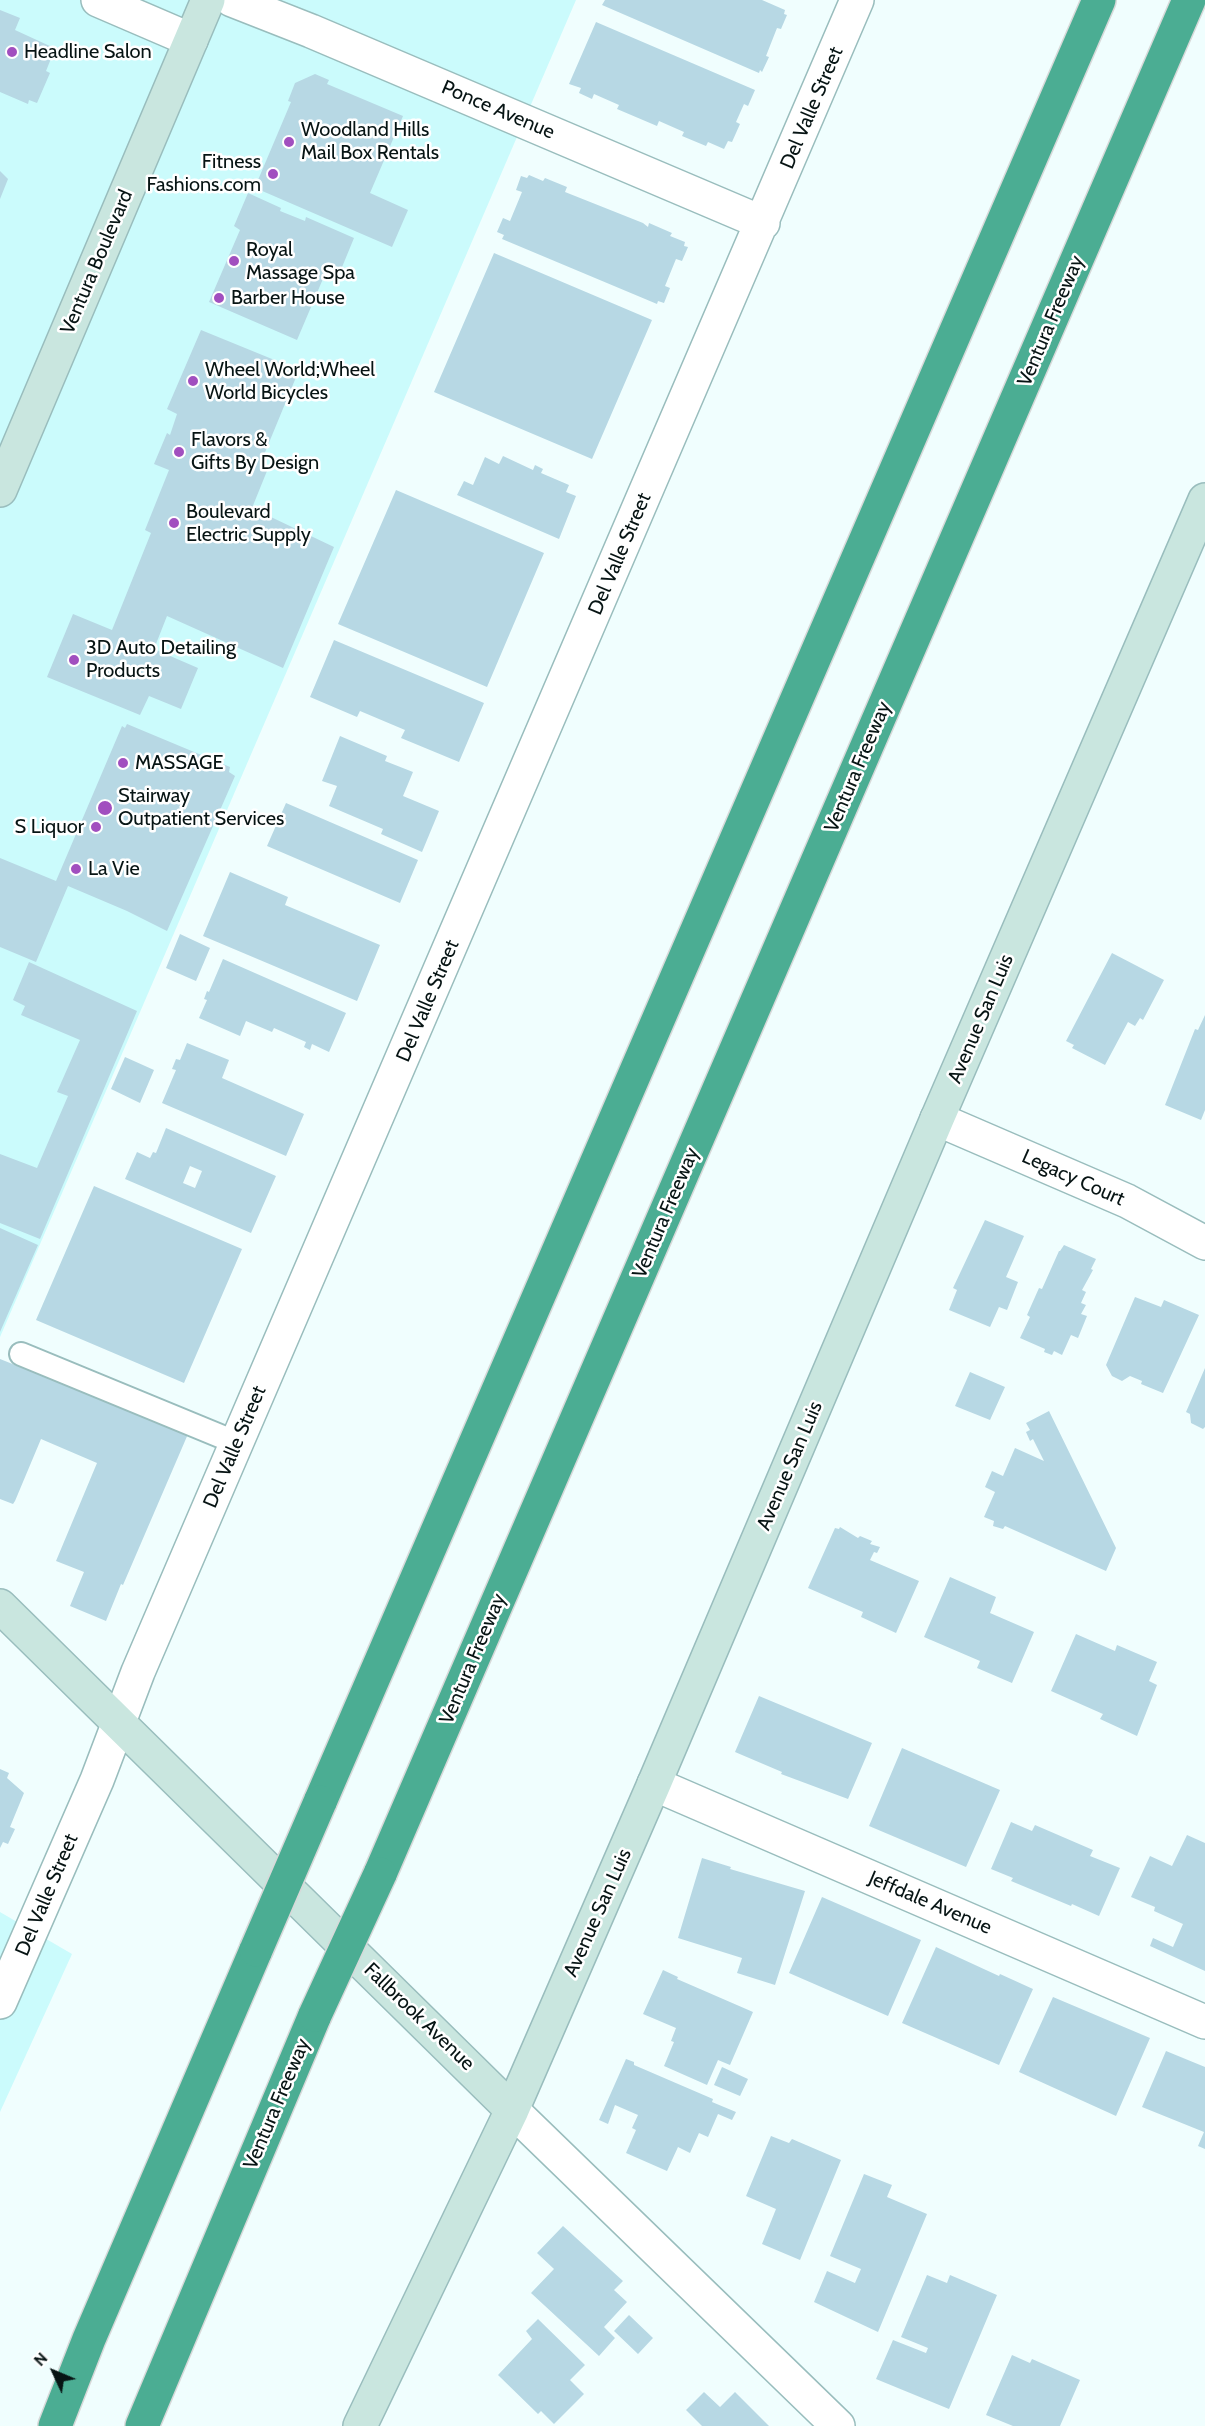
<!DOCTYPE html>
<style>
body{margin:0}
#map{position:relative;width:1205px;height:2426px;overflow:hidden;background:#f0fefe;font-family:Cabin,sans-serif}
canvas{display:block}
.north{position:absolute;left:24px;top:2342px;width:60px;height:60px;-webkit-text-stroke:4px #fff;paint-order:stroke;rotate:314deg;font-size:16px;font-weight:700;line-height:24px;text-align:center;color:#071414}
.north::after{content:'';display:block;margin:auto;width:21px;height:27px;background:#071414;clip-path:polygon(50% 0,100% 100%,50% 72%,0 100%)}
</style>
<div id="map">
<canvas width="1205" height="2426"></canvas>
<div class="north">N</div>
</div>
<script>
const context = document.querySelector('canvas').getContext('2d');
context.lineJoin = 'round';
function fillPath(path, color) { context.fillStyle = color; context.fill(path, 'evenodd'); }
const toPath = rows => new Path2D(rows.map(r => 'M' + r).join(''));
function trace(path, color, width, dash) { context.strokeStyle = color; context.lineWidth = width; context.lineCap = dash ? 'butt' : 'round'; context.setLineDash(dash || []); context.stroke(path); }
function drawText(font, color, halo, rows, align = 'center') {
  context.font = font + ' Cabin,sans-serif'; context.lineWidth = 5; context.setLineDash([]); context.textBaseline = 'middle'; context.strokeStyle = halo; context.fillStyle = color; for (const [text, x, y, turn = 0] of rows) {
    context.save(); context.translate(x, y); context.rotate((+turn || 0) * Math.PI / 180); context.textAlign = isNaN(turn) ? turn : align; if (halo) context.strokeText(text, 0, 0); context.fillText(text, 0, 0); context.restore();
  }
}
fillPath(toPath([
 [0,0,576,0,0,1337],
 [0,1912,72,1954,0,2112]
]), '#cbfbfc');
fillPath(toPath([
 [605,0,762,0,785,10,784,14,787,15,781,29,777,28,766,56,769,57,762,72,760,70,759,73,602,5],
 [0,10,20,18,15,30,52,47,51,50,54,51,46,71,50,73,37,103,29,100,28,104,0,92],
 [596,22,755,90,748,106,744,104,736,122,740,124,732,142,728,141,724,149,708,142,706,146,682,136,684,132,659,121,657,126,617,109,619,105,594,94,592,99,579,93,581,88,569,84],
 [315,74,329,80,327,84,403,116,370,193,408,210,392,247,253,187,255,179,258,180,291,102,288,101,295,83],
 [0,171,8,179,0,199],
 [529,175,543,181,545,178,567,187,565,192,643,223,648,227,649,223,672,233,670,236,685,242,684,246,688,247,682,261,676,259,665,286,670,288,664,303,658,301,657,304,502,239,504,235,497,232,503,218,510,221,522,192,516,190,521,176,527,178],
 [248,193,281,208,280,211,305,221,306,217,354,238,340,272,328,267,297,340,209,302,240,230,234,226],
 [494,253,652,320,592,459,434,392],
 [201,330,299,370,261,462,269,466,252,508,334,547,283,668,167,616,154,649,198,668,181,709,149,696,140,715,47,677,73,614,112,630,151,533,145,530,169,470,154,464,167,433,170,435,177,414,167,409],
 [503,456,533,470,535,465,543,469,541,473,569,485,566,492,576,496,559,539,457,495,464,481,473,485,485,457,499,464],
 [396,490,544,553,487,687,338,624],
 [334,640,484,703,459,762,401,738,405,730,360,711,357,717,310,697],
 [127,724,230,767,229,772,235,776,167,931,127,911,68,886,36,962,0,947,0,858,56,881,122,726,125,728],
 [340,736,387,756,385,761,413,772,403,796,439,811,422,852,381,834,383,829,329,806,337,786,322,781],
 [286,803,418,860,400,903,267,846],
 [230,872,288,897,285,905,380,945,357,1001,203,936],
 [180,934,210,948,196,981,166,968],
 [1112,953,1164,980,1143,1020,1140,1018,1135,1026,1128,1022,1105,1065,1072,1048,1074,1045,1066,1041],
 [223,959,346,1013,329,1052,312,1044,310,1050,304,1047,306,1042,274,1028,272,1032,246,1021,240,1036,199,1018,207,1000,204,999,207,991,209,992],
 [29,962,137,1011,40,1239,0,1223,0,1154,37,1168,68,1096,57,1092,80,1040,21,1015,25,1006,13,1000],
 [1205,1015,1205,1110,1201,1120,1165,1105,1195,1029,1198,1030],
 [187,1043,229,1060,222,1078,304,1114,286,1156,162,1103,176,1070,172,1069,176,1059,180,1060],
 [125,1057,154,1070,140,1103,111,1089],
 [166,1128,276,1176,251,1233,125,1179,137,1152,150,1158,153,1152,156,1153],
 [190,1166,202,1171,195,1188,183,1183],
 [94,1186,242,1249,184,1383,36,1320],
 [985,1220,1024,1236,1006,1277,1018,1282,1007,1310,999,1307,990,1327,949,1310,957,1290,953,1288],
 [0,1228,38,1245,0,1332],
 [1064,1245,1096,1259,1091,1269,1093,1270,1082,1290,1086,1292,1081,1303,1086,1305,1081,1314,1087,1316,1078,1338,1071,1335,1062,1355,1054,1351,1052,1355,1044,1352,1045,1349,1020,1338,1030,1317,1027,1315,1039,1288,1042,1289,1059,1251,1060,1251],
 [1135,1297,1161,1307,1164,1300,1199,1315,1163,1393,1141,1384,1142,1381,1130,1376,1122,1381,1112,1376,1106,1365],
 [0,1359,188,1434,123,1585,121,1584,106,1621,70,1606,84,1572,56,1561,97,1463,41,1439,15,1501,13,1504,0,1499],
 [1205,1368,1205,1427,1203,1429,1191,1423,1190,1414,1186,1412],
 [970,1372,1005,1387,990,1420,955,1406],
 [1049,1411,1116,1548,1106,1571,1005,1526,1003,1529,993,1526,994,1521,984,1517,995,1492,985,1487,992,1471,1003,1476,1015,1448,1044,1461,1033,1439,1030,1441,1026,1432,1030,1430,1026,1423],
 [840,1527,858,1538,860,1536,872,1541,870,1544,880,1547,877,1553,874,1552,870,1560,919,1581,896,1633,861,1617,863,1612,808,1588,835,1528,839,1529],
 [950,1577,996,1597,990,1613,1034,1632,1012,1683,977,1668,980,1661,924,1637],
 [1076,1634,1115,1651,1117,1645,1157,1662,1149,1681,1157,1685,1137,1736,1100,1719,1103,1714,1051,1691],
 [759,1696,872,1743,848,1799,781,1774,782,1772,735,1752],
 [902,1748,1000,1790,966,1867,869,1826],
 [0,1769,9,1773,7,1778,24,1793,10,1827,15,1829,8,1844,3,1842,0,1848],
 [1011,1822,1032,1831,1035,1825,1093,1850,1090,1856,1120,1868,1099,1916,1072,1904,1071,1906,1011,1881,1013,1878,991,1869],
 [1187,1835,1205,1843,1205,1971,1150,1946,1153,1938,1173,1947,1183,1924,1154,1911,1155,1907,1131,1897,1150,1856,1172,1866],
 [702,1858,731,1867,730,1869,805,1891,775,1985,737,1973,742,1958,678,1938],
 [822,1897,921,1940,888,2016,789,1973],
 [936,1947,999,1976,1000,1974,1033,1989,999,2065,902,2023],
 [663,1970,678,1977,677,1979,753,2012,730,2065,718,2060,707,2085,664,2066,674,2042,671,2041,676,2028,643,2014],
 [1053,1997,1150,2038,1116,2116,1019,2072],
 [1166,2051,1205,2067,1205,2149,1198,2146,1204,2132,1142,2107],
 [626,2059,634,2062,634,2065,713,2099,712,2102,736,2112,732,2120,718,2114,708,2137,699,2133,690,2153,678,2147,667,2171,626,2153,636,2130,632,2128,638,2115,615,2105,608,2124,599,2120],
 [722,2067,748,2079,740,2096,714,2085],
 [771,2136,789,2143,792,2139,841,2160,800,2260,762,2244,776,2209,746,2196],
 [864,2174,892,2185,887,2197,927,2214,878,2332,814,2302,827,2271,855,2283,861,2269,830,2256],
 [563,2226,623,2281,614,2290,627,2302,604,2327,615,2338,599,2356,531,2293,554,2269,537,2253],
 [927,2275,947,2283,950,2275,997,2295,949,2409,876,2379,893,2340,926,2353,928,2348,901,2337],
 [629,2315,653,2338,638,2354,614,2331],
 [538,2319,585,2365,570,2380,584,2394,554,2424,541,2411,538,2414,498,2375,532,2339,526,2331],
 [1012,2355,1030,2363,1032,2359,1080,2380,1060,2426,1013,2426,986,2415],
 [704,2392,720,2407,735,2392,769,2426,702,2426,686,2410]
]), '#b7d8e4');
const lane = toPath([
 [21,1354,237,1443]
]);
const street = toPath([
 [98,0,191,40],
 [232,0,311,31,763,223],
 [937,1119,1127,1201,1205,1243],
 [654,1784,1205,2022],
 [0,2002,97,1780,138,1672,857,0],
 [512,2110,838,2426]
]);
const secondary = toPath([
 [0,490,208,0],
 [0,1606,512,2110],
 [360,2426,512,2110,654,1784,937,1119,1205,500]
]);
const highway = toPath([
 [320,1802,1099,0],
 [380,1874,1189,0],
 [55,2426,89,2339,256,1950],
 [142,2426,315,2015]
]);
trace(lane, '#99bdbd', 26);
trace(street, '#99bdbd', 36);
trace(secondary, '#99bdbd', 36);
trace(highway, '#d7d9d9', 36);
trace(lane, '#fff', 22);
trace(street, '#fff', 33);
trace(secondary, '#c9e6df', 33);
trace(highway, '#4bad93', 33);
const highwayBridge = toPath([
 [256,1950,320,1802],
 [315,2015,380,1874]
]);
trace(highwayBridge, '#d7d9d9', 36, []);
trace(highwayBridge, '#4bad93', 33);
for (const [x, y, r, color] of [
 [12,52,6,"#a14fbf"],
 [289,142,6,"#a14fbf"],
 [273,174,6,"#a14fbf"],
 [234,261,6,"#a14fbf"],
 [219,298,6,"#a14fbf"],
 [193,381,6,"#a14fbf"],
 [179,452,6,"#a14fbf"],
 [174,523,6,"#a14fbf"],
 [74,660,6,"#a14fbf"],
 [123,763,6,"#a14fbf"],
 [105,808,8,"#a14fbf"],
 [96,827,6,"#a14fbf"],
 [76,869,6,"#a14fbf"]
]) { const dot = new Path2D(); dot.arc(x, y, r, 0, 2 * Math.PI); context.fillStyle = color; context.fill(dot); trace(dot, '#fff', 2); }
drawText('20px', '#071414', '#fff', [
 ["Headline Salon",24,52],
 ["Woodland Hills",301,130],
 ["Mail Box Rentals",301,153],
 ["Fitness",261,162,"right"],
 ["Fashions.com",261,185,"right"],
 ["Royal",246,250],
 ["Massage Spa",246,273],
 ["Barber House",231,298],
 ["Wheel World;Wheel",205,370],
 ["World Bicycles",205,393],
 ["Flavors &",191,440],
 ["Gifts By Design",191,463],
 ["Boulevard",186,512],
 ["Electric Supply",186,535],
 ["3D Auto Detailing",86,648],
 ["Products",86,671],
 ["MASSAGE",135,763],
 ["Stairway",118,796],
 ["Outpatient Services",118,819],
 ["S Liquor",84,827,"right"],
 ["La Vie",88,869]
], 'left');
drawText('20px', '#071414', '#fff', [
 ["Del Valle Street",812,108,-67],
 ["Ponce Avenue",498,110,23],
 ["Ventura Boulevard",97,262,-67],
 ["Ventura Freeway",1051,321,-67],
 ["Del Valle Street",620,554,-67],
 ["Ventura Freeway",858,767,-67],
 ["Del Valle Street",428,1001,-67],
 ["Avenue San Luis",981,1019,-67],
 ["Legacy Court",1073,1178,24],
 ["Ventura Freeway",666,1213,-67],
 ["Del Valle Street",235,1447,-67],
 ["Avenue San Luis",790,1466,-67],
 ["Ventura Freeway",473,1659,-67],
 ["Del Valle Street",47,1895,-67],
 ["Jeffdale Avenue",930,1903,23],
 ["Avenue San Luis",598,1913,-66],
 ["Fallbrook Avenue",419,2017,44],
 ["Ventura Freeway",277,2104,-67]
]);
</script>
